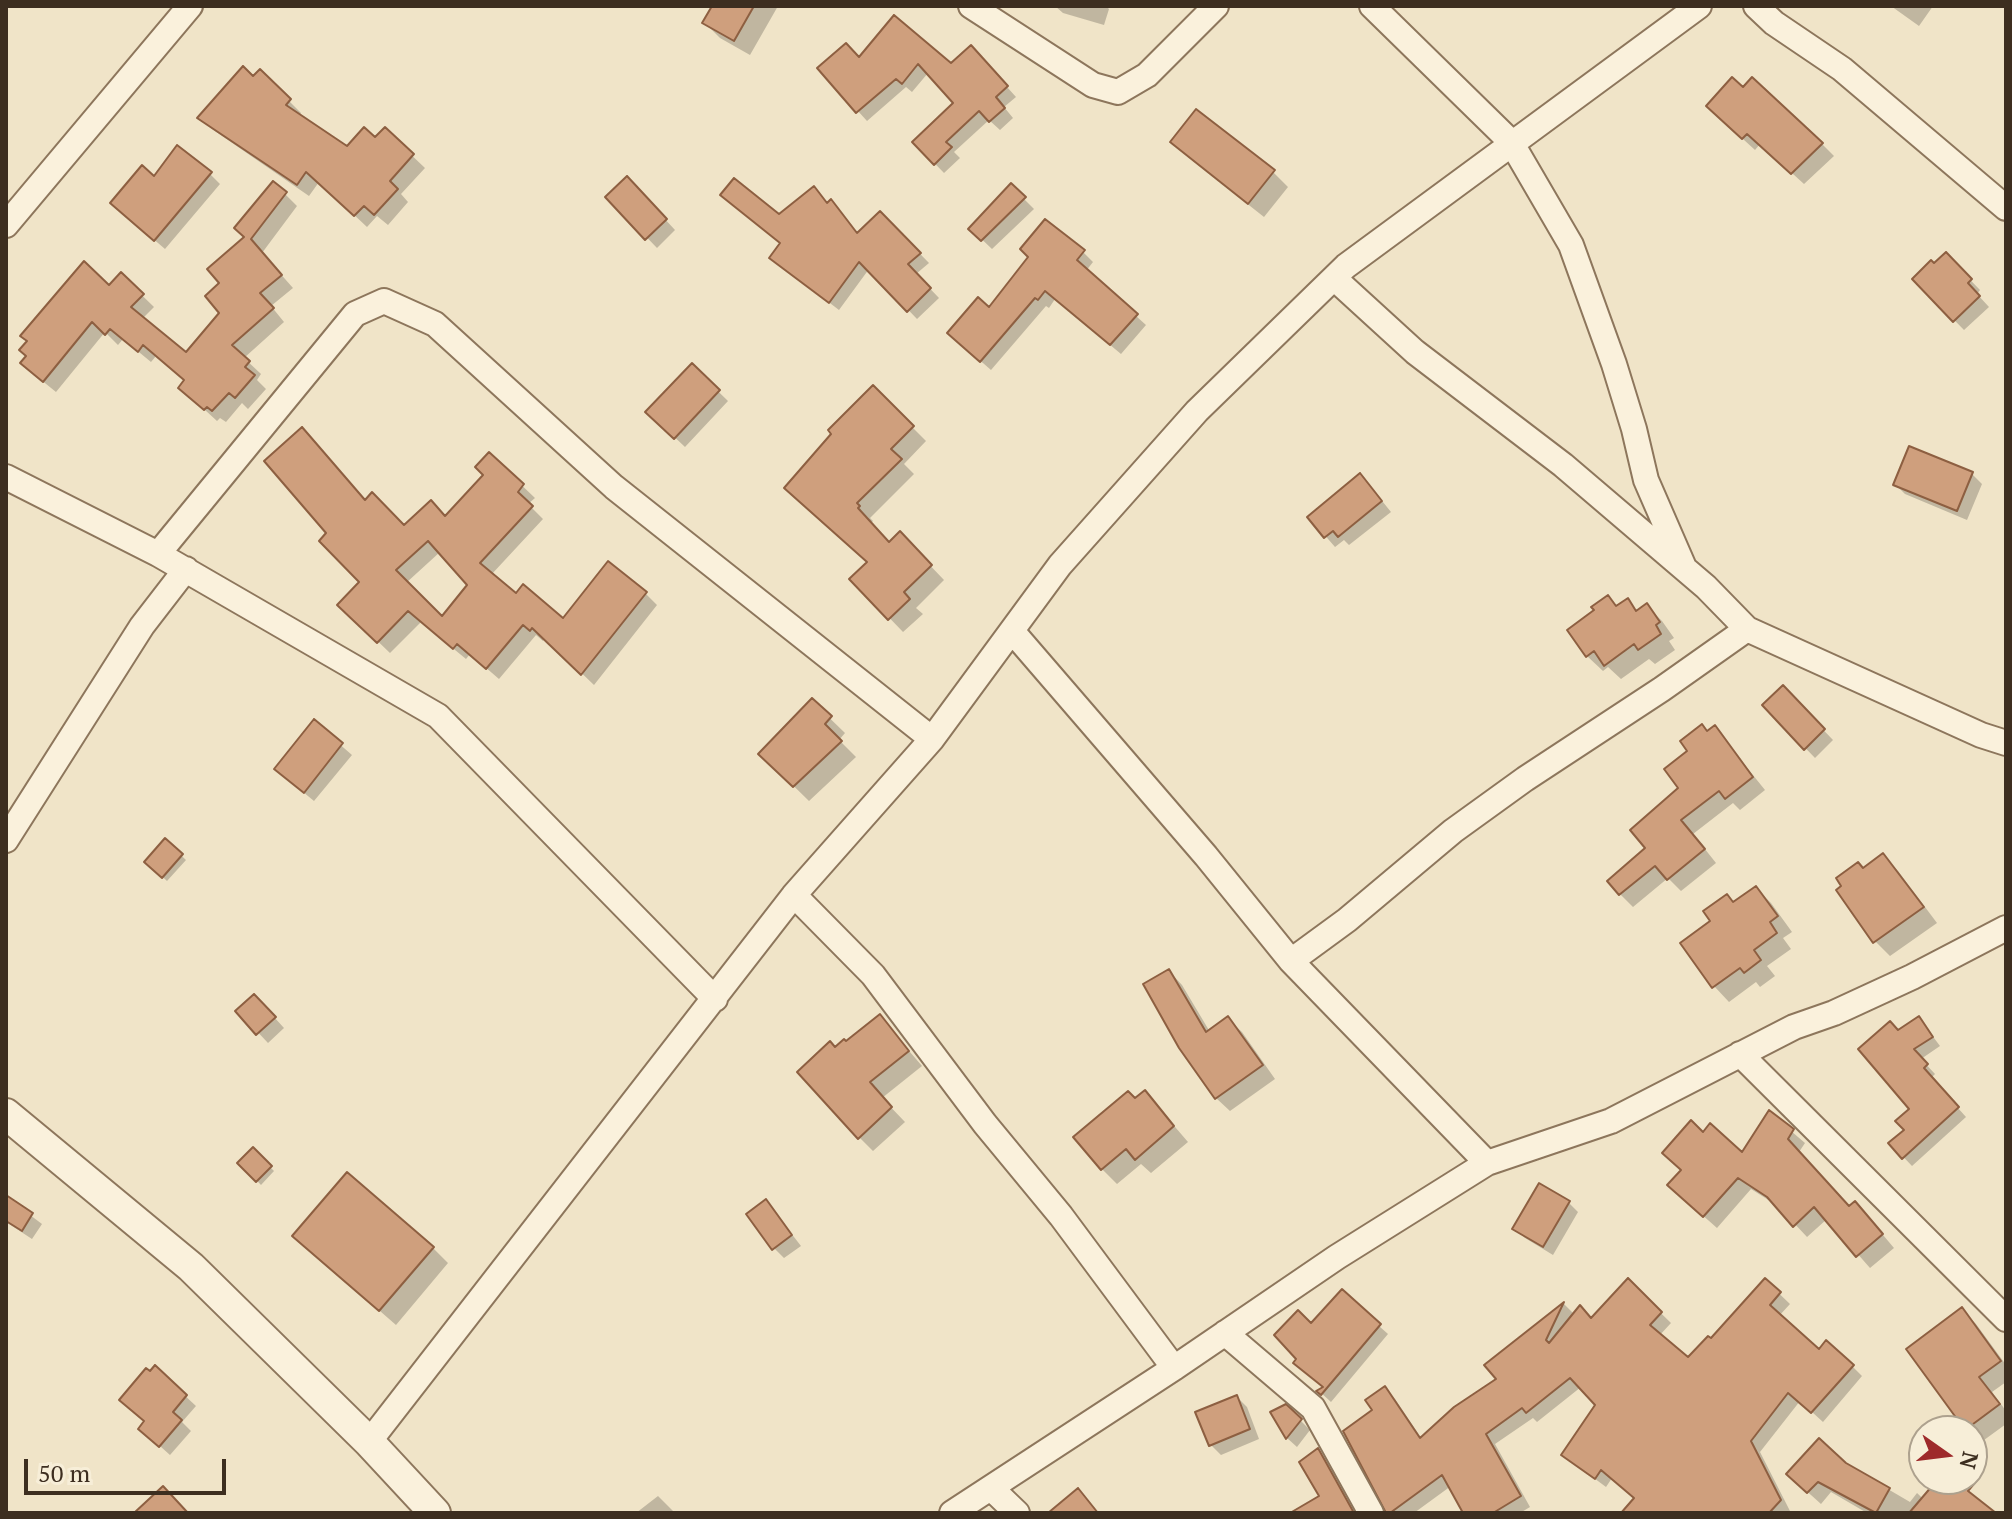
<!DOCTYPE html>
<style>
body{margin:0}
#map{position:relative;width:2012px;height:1519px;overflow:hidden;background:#f0e4c8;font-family:"PT Serif",serif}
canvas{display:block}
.frame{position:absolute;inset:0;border:8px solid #3d2e20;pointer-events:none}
.north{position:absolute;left:1908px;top:1415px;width:80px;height:80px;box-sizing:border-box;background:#f7eed8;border:2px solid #ada18e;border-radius:50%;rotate:104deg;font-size:22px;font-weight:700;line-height:32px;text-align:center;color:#3d2e20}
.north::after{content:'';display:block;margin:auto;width:28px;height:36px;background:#9e2a2b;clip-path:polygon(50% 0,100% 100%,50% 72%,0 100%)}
.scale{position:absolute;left:24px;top:1459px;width:202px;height:36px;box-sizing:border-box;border:4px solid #3d2e20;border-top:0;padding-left:10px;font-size:24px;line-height:28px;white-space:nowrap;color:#3d2e20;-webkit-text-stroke:6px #f7eed8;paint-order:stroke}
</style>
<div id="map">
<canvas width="2012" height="1519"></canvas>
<div class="frame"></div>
<div class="north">N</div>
<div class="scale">50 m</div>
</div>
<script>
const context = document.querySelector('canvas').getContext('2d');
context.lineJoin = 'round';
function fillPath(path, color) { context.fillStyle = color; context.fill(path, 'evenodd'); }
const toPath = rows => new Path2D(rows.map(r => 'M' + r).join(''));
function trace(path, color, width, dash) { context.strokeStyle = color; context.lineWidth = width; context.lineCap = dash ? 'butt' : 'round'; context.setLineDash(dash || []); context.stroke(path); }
fillPath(toPath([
 [714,6,778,6,750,55,720,38,704,22],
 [1055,6,1106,6,1109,9,1104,25,1063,13],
 [1891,6,1933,6,1919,26],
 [980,57,1016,97,1004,107,1013,118,1000,130,989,120,954,152,960,158,944,173,915,143,956,103,928,73,912,92,906,87,867,121,820,69,860,59,951,66],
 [260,72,301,113,299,116,347,148,375,140,385,130,425,168,401,194,408,202,388,225,377,216,367,227,319,182,309,196,212,129,200,118],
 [1720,118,1806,128,1834,156,1804,184,1760,144,1755,150],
 [1173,142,1273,172,1288,187,1264,217,1188,157],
 [210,174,220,184,165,249,123,213,155,179],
 [1011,186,1034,209,992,249,971,229],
 [637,189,675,230,657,248,608,197],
 [285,194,297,206,262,253,293,288,271,306,284,322,244,358,261,374,257,380,266,389,248,409,242,403,226,422,220,418,217,421,193,399,186,381,156,356,151,362,123,339,118,345,105,332,56,392,35,375,121,275,154,307,142,319,187,355,222,313,222,283,246,238],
 [823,198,828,205,831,202,840,211,858,235,880,213,929,263,916,274,939,298,917,319,869,269,839,310,771,258,782,244,779,217],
 [1083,252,1093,262,1086,271,1146,325,1121,354,1055,299,1049,308,1046,306,991,370,960,343,990,310],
 [1946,255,1980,290,1977,294,1989,307,1964,330,1914,279],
 [692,366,728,401,685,447,648,412],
 [873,388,926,441,904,464,914,474,870,518,873,521,870,524,889,544,900,534,944,580,916,608,923,614,903,632,852,579,869,562,801,502],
 [489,454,535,498,528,504,543,519,491,575,516,596,563,620,645,593,657,605,594,685,545,638,543,641,536,635,499,679,470,654,466,659,421,622,390,653,340,605,362,582,365,502,404,528,445,518,486,475],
 [440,552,470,585,442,619,406,583],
 [1972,474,1982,484,1967,520,1905,494,1895,484],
 [1370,486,1391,512,1349,545,1344,540,1335,547,1309,517],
 [1608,597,1618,607,1627,601,1638,612,1647,606,1662,621,1674,638,1669,641,1675,650,1655,664,1649,659,1621,679,1608,667,1603,671,1587,656,1597,611],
 [1783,688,1833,740,1815,758,1764,705],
 [812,701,845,733,839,740,856,757,809,801,761,754],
 [314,722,352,755,314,801,286,778],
 [1715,728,1765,790,1740,810,1733,803,1693,834,1716,863,1681,891,1668,878,1633,907,1620,894,1681,788,1708,734],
 [166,841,186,860,167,881,147,862],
 [1883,856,1898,871,1937,923,1890,956,1875,941,1863,870],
 [1756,888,1771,903,1792,932,1783,938,1791,949,1767,966,1775,976,1760,987,1756,982,1729,1002,1714,986,1734,904],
 [1169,971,1182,985,1210,1032,1228,1019,1242,1032,1275,1079,1230,1111,1216,1098],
 [264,1006,284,1028,268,1043,238,1011],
 [880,1017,922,1066,882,1098,905,1122,873,1151,859,1137,835,1049],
 [1919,1018,1940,1046,1921,1059,1935,1074,1931,1078,1966,1117,1912,1166,1891,1144,1906,1131,1912,1109,1898,1032],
 [1145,1092,1188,1142,1151,1173,1141,1164,1117,1184,1102,1169,1135,1100],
 [1770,1113,1805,1143,1799,1152,1850,1208,1867,1216,1894,1248,1870,1268,1827,1219,1807,1237,1778,1206,1751,1189,1717,1228,1682,1197,1683,1170,1703,1135,1742,1155],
 [253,1150,274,1171,261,1185,240,1163],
 [6,1197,42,1224,32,1239,6,1222],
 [766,1201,801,1246,784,1258,774,1248],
 [1568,1202,1578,1212,1553,1255,1525,1238,1515,1229],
 [294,1236,433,1248,448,1263,396,1325],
 [1765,1280,1790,1304,1779,1316,1819,1352,1852,1366,1862,1376,1823,1422,1800,1401,1760,1452,1790,1511,1788,1513,1624,1513,1636,1498,1612,1478,1606,1487,1563,1455,1598,1404,1581,1387,1537,1422,1533,1418,1495,1444,1530,1507,1520,1513,1466,1513,1451,1486,1414,1513,1387,1513,1375,1410,1384,1389,1395,1399,1422,1439,1499,1380,1487,1365,1564,1304,1575,1315,1592,1320,1628,1281,1671,1323,1659,1336,1688,1359,1711,1341],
 [1962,1310,1976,1324,2006,1365,2006,1382,1992,1392,2006,1411,2006,1424,1980,1443,1972,1435,1972,1431,1966,1429],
 [1311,1326,1379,1326,1388,1334,1331,1402,1319,1391,1325,1388,1299,1359],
 [155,1368,196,1406,182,1422,191,1431,170,1455,151,1438,146,1422,150,1374],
 [1237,1397,1247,1407,1259,1439,1221,1455,1211,1445],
 [1273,1413,1300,1420,1310,1430,1297,1447,1287,1438],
 [1318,1451,1328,1461,1357,1513,1304,1513,1322,1497],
 [1845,1464,1910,1502,1917,1493,1938,1513,1867,1513,1831,1492,1821,1504,1801,1486],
 [658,1496,675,1513,636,1513]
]), '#0003');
const building = toPath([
 [712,6,754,6,734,41,702,23,712,6],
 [894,15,951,63,971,45,1008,86,996,97,1005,108,989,122,979,111,946,142,952,147,934,165,912,142,953,103,918,64,902,84,896,79,856,113,817,68,846,43,859,57,894,15],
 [243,66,253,76,260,69,291,99,286,105,347,146,364,127,375,137,385,127,414,154,390,181,398,189,374,215,364,206,354,216,306,172,297,185,197,118,243,66],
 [1732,77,1743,87,1752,77,1823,143,1791,174,1747,134,1742,139,1706,106,1732,77],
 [1196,109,1275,170,1248,204,1170,142,1196,109],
 [177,145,212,172,154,241,110,203,142,165,154,176,177,145],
 [627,176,667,219,645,240,605,197,627,176],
 [734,178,779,214,814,186,827,203,831,199,857,233,880,211,921,253,908,264,931,288,907,312,859,262,829,303,769,258,780,243,720,195,734,178],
 [273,181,287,192,251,239,282,275,260,293,274,308,232,345,250,361,245,367,255,375,235,398,229,393,212,411,207,407,204,410,178,388,184,380,143,345,138,352,110,329,105,335,92,322,43,382,20,363,26,356,19,350,27,341,20,336,84,261,109,285,121,272,144,294,131,307,186,352,219,313,205,296,219,283,207,269,244,237,234,228,273,181],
 [1011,183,1026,197,981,241,968,229,1011,183],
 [1045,219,1085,250,1077,260,1138,314,1110,345,1045,291,1038,300,1035,298,980,362,947,333,978,297,989,307,1028,257,1020,249,1045,219],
 [1946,252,1972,279,1968,283,1980,296,1953,322,1912,279,1931,260,1934,263,1946,252],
 [692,363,720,390,674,439,645,412,692,363],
 [873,385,914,426,891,449,902,459,857,503,860,506,858,508,889,542,900,531,932,565,904,592,910,599,888,620,849,579,867,562,784,488,831,434,828,430,873,385],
 [302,427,365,500,372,492,404,525,431,500,445,516,483,475,475,467,489,452,524,484,518,492,533,506,480,563,516,593,523,584,563,618,608,561,647,592,581,675,532,628,530,631,523,625,486,669,457,644,453,649,408,611,377,643,337,605,359,582,319,541,326,533,264,461,302,427],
 [428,541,467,585,442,616,396,570,428,541],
 [1909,446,1973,472,1957,511,1893,485,1909,446],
 [1360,473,1382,501,1338,537,1333,531,1324,538,1307,517,1360,473],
 [1608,595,1616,606,1628,598,1636,611,1647,603,1660,622,1656,625,1661,634,1638,650,1634,644,1604,666,1594,651,1586,657,1567,630,1594,610,1591,607,1608,595],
 [1783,685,1825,729,1804,750,1762,705,1783,685],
 [812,698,832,716,825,724,842,741,793,787,758,754,812,698],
 [314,719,343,743,304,793,274,769,314,719],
 [1702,724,1707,731,1715,725,1753,777,1725,799,1719,791,1681,820,1705,849,1667,880,1655,866,1619,895,1607,881,1645,848,1630,830,1678,788,1664,769,1687,751,1680,741,1702,724],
 [165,838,183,854,162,878,144,862,165,838],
 [1883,853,1924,907,1873,943,1836,890,1841,886,1836,878,1858,862,1863,868,1883,853],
 [1756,886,1778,916,1770,922,1777,933,1754,950,1761,960,1744,973,1740,968,1712,988,1680,943,1710,921,1703,911,1727,894,1733,902,1756,886],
 [1169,969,1206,1032,1228,1016,1263,1065,1215,1099,1179,1048,1143,984,1169,969],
 [254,994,276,1017,256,1035,235,1011,254,994],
 [880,1014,909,1051,870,1082,892,1107,858,1139,797,1072,830,1041,835,1047,844,1039,846,1041,880,1014],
 [1919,1016,1933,1037,1914,1049,1928,1064,1924,1068,1959,1107,1902,1159,1888,1143,1904,1130,1895,1121,1909,1109,1858,1049,1890,1021,1898,1030,1919,1016],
 [1145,1090,1174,1126,1135,1160,1126,1149,1101,1170,1073,1137,1128,1091,1135,1098,1145,1090],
 [1769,1110,1794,1129,1788,1139,1849,1206,1855,1201,1883,1234,1856,1257,1814,1207,1793,1227,1767,1197,1738,1178,1703,1217,1667,1185,1681,1170,1662,1153,1691,1120,1703,1132,1710,1123,1742,1152,1769,1110],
 [253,1147,272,1166,256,1182,237,1163,253,1147],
 [347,1172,434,1247,379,1311,292,1236,347,1172],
 [1539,1183,1570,1201,1543,1247,1512,1229,1539,1183],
 [6,1195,33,1213,22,1231,6,1221,6,1195],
 [766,1199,792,1235,772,1250,746,1214,766,1199],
 [1628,1278,1662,1312,1650,1325,1688,1357,1708,1336,1711,1338,1765,1278,1781,1292,1770,1305,1819,1349,1826,1340,1854,1365,1811,1413,1788,1393,1751,1441,1781,1500,1769,1513,1621,1513,1634,1498,1601,1470,1595,1479,1561,1455,1595,1405,1570,1378,1526,1413,1522,1408,1486,1434,1521,1496,1493,1513,1463,1513,1442,1475,1390,1513,1386,1513,1343,1431,1372,1410,1365,1400,1385,1386,1420,1438,1454,1407,1496,1379,1484,1365,1564,1302,1546,1340,1549,1343,1580,1305,1591,1318,1628,1278],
 [1342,1289,1381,1324,1321,1395,1316,1391,1323,1387,1293,1363,1296,1359,1274,1335,1298,1310,1311,1323,1342,1289],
 [1962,1307,2001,1361,1979,1377,2000,1404,1965,1430,1906,1349,1962,1307],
 [155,1365,187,1395,173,1412,182,1420,159,1447,138,1429,144,1421,119,1400,146,1368,150,1371,155,1365],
 [1237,1395,1250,1429,1209,1446,1195,1412,1237,1395],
 [1286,1404,1302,1419,1286,1439,1270,1412,1286,1404],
 [1819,1438,1846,1463,1890,1488,1876,1513,1818,1482,1807,1493,1786,1474,1819,1438],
 [1318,1448,1354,1513,1290,1513,1319,1496,1299,1462,1318,1448],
 [1938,1479,1978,1479,1968,1491,1996,1513,1909,1513,1938,1479],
 [163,1486,188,1513,134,1513,163,1486],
 [1078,1488,1098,1513,1048,1513,1078,1488]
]);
fillPath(building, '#cf9f7d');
trace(building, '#8d5f41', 2);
const minor = toPath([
 [971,6,1093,85,1118,92,1147,75,1216,6],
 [1372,6,1511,142,1571,245,1614,364,1634,429,1646,480,1683,565],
 [1756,6,1774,23,1842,69,2006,208],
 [6,225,190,6],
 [1334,278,1415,352,1563,465,1706,587,1747,629,1981,735,2006,743],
 [6,477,158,554,438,716,715,999],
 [158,554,355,314,384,301,435,324,614,487,932,739],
 [1012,631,1206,856,1291,961],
 [6,840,142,626,186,569],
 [794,895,873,975,985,1124,1061,1216,1174,1368],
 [1740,1054,2006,1319],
 [1487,1163,1291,961,1347,920,1453,831,1525,779,1662,689,1747,629],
 [1225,1333,1313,1408,1371,1513],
 [369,1442,794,895,932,739,1060,565,1197,411,1346,266,1699,6],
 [991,1488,1017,1513],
 [952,1513,1174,1368,1337,1257,1487,1163,1611,1121,1794,1027,1834,1013,1912,977,2006,928]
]);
const tertiary = toPath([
 [6,1114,191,1267,369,1442,435,1513]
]);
trace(minor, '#8d765c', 28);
trace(tertiary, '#8d765c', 34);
trace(minor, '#faf1dc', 24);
trace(tertiary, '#faf1dc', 30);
</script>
